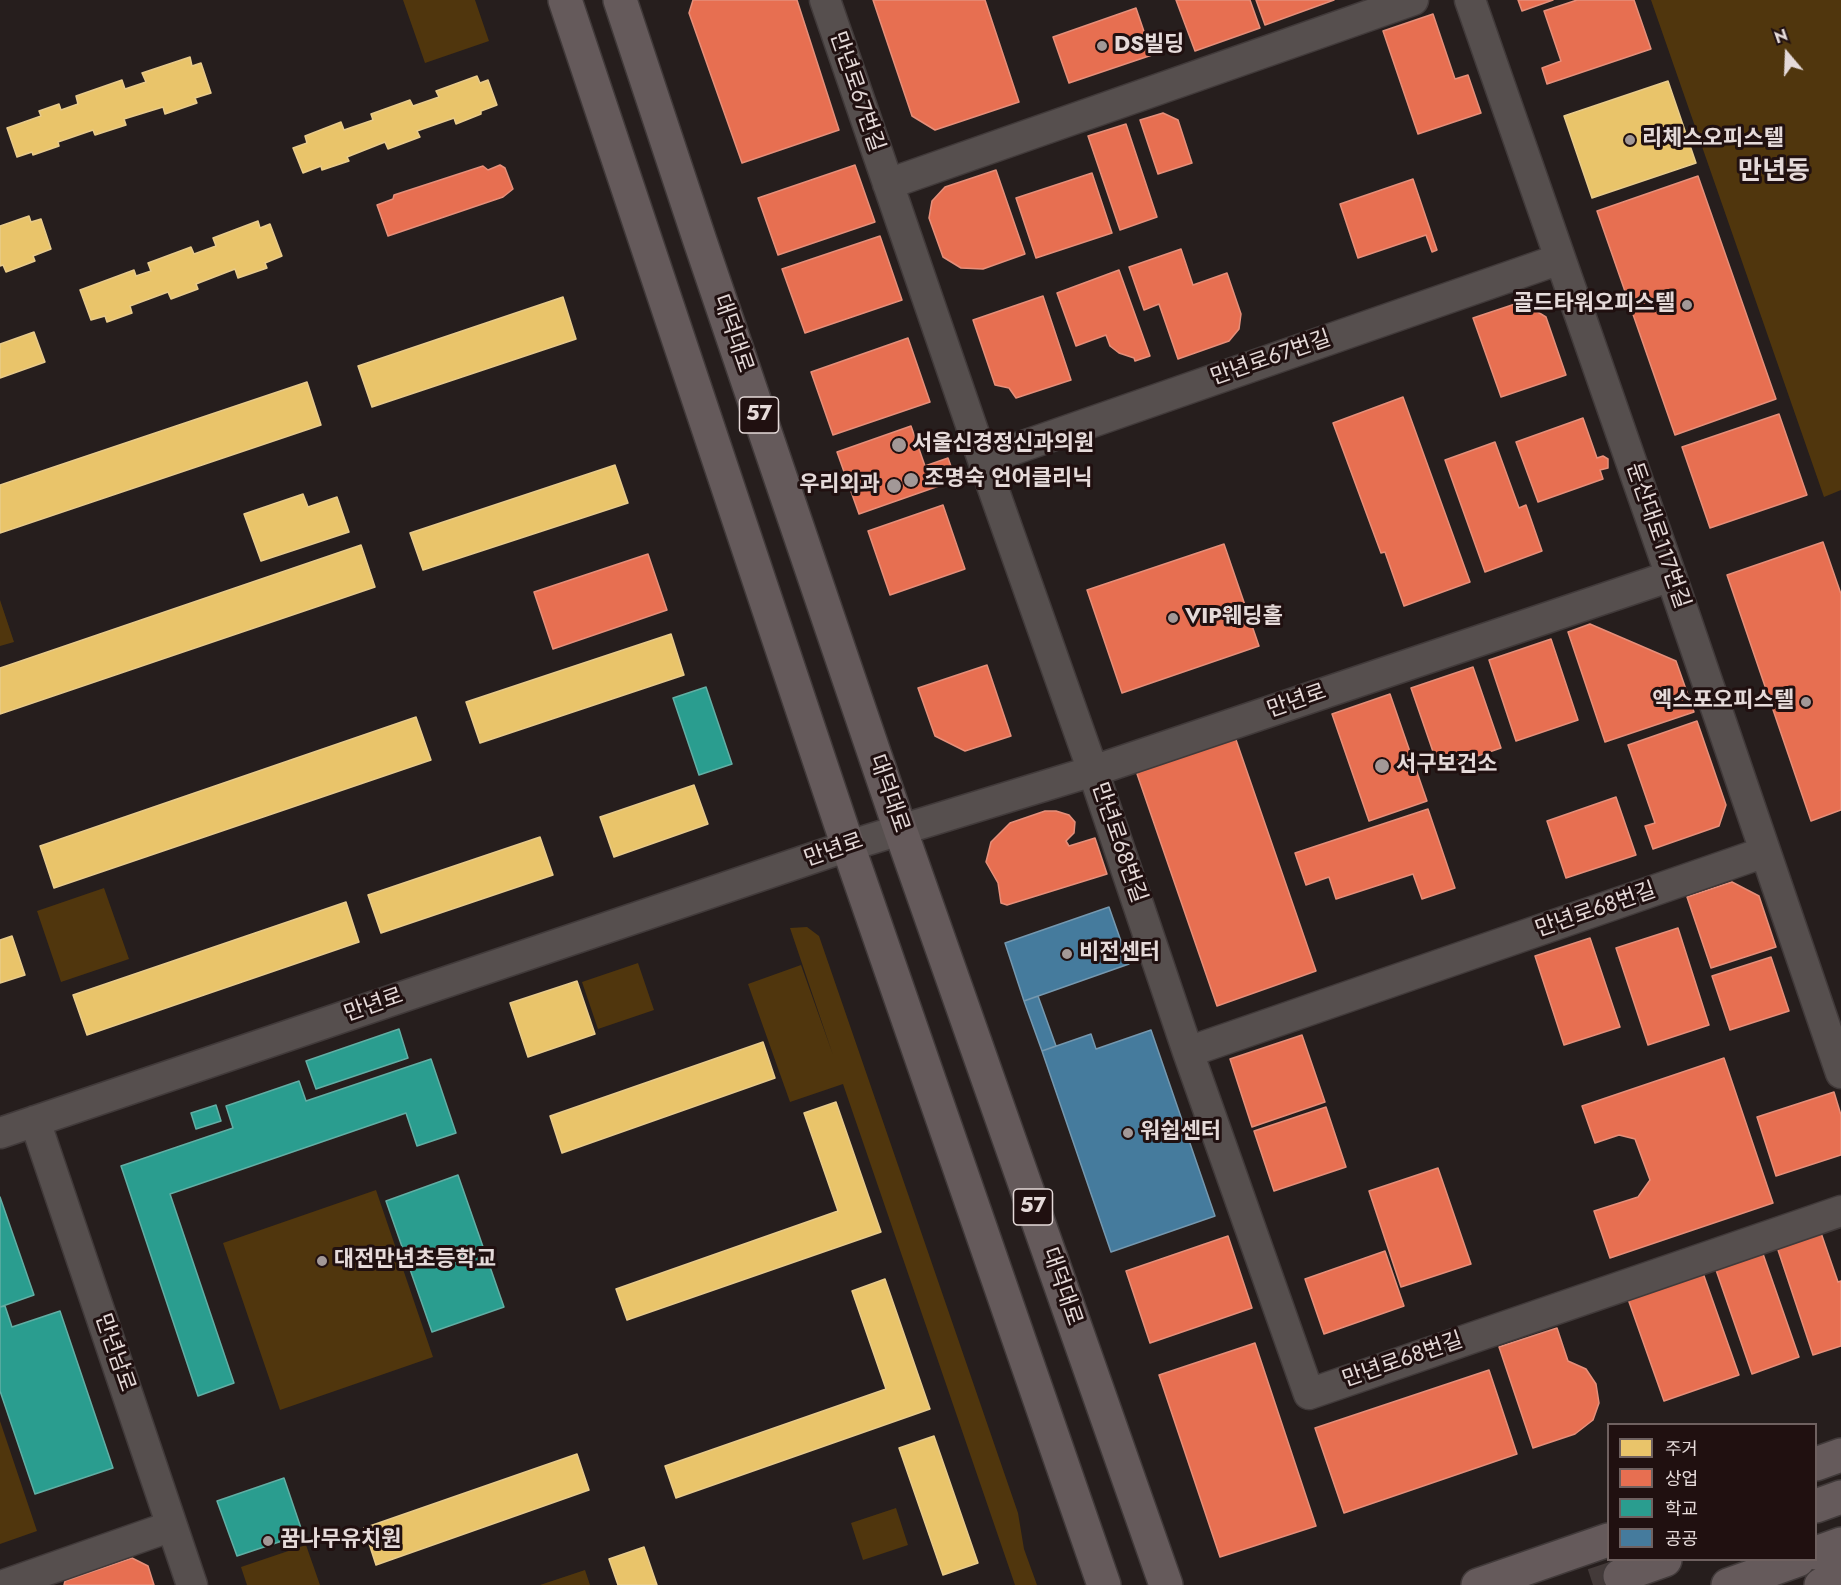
<!DOCTYPE html>
<meta charset="utf-8">
<style>
body{margin:0}
#map{position:relative;width:1841px;height:1585px;overflow:hidden;background:#261e1d;font-family:Jost,"Noto Sans KR",sans-serif}
canvas{display:block}
.legend{position:absolute;left:1607px;top:1423px;width:210px;height:138px;box-sizing:border-box;background:#201010;border:2px solid #6f6160;margin:0;padding:8px 10px;list-style:none;font-size:18px;color:#e5dad9}
.legend li{display:flex;align-items:center;gap:12px;height:30px}
.legend b{width:30px;border:2px solid #6f6160}
.north{position:absolute;left:1757px;top:24px;width:60px;height:60px;-webkit-text-stroke:4px #201010;paint-order:stroke;rotate:341deg;font-size:16px;font-weight:700;line-height:24px;text-align:center;color:#e5dad9}
.north::after{content:'';display:block;margin:auto;width:21px;height:27px;background:#e5dad9;clip-path:polygon(50% 0,100% 100%,50% 72%,0 100%)}
</style>
<div id="map">
<canvas width="1841" height="1585"></canvas>
<ul class="legend">
<li><b style="height:16px;background:#e9c46a"></b>주거</li>
<li><b style="height:16px;background:#e76f51"></b>상업</li>
<li><b style="height:16px;background:#2a9d8f"></b>학교</li>
<li><b style="height:16px;background:#457b9d"></b>공공</li>
</ul>
<div class="north">N</div>
</div>
<script>
const context = document.querySelector('canvas').getContext('2d');
context.lineJoin = 'round';
function fillPath(path, color) { context.fillStyle = color; context.fill(path, 'evenodd'); }
const toPath = rows => new Path2D(rows.map(r => 'M' + r).join(''));
function trace(path, color, width, dash) { context.strokeStyle = color; context.lineWidth = width; context.lineCap = dash ? 'butt' : 'round'; context.setLineDash(dash || []); context.stroke(path); }
function drawText(font, color, halo, rows, align = 'center') {
  context.font = font + ' Jost,"Noto Sans KR",sans-serif'; context.lineWidth = 6; context.setLineDash([]); context.textBaseline = 'middle'; context.strokeStyle = halo; context.fillStyle = color; for (const [text, x, y, turn = 0] of rows) {
    context.save(); context.translate(x, y); context.rotate((+turn || 0) * Math.PI / 180); context.textAlign = isNaN(turn) ? turn : align; if (halo) context.strokeText(text, 0, 0); context.fillText(text, 0, 0); context.restore();
  }
}
fillPath(toPath([
 [403,0,475,0,489,41,425,63],
 [1651,0,1841,0,1841,490,1824,497],
 [0,600,14,642,0,646],
 [104,888,129,959,61,982,37,911],
 [807,927,819,936,1018,1513,1024,1549,1037,1585,1015,1585,843,1084,790,1102,748,984,801,965,833,1055,790,928],
 [638,963,654,1010,598,1029,582,982],
 [376,1190,433,1357,280,1410,223,1243],
 [0,1421,37,1531,0,1544],
 [896,1508,908,1545,863,1560,851,1523],
 [306,1545,320,1585,247,1585,241,1567],
 [585,1570,590,1585,540,1585]
]), '#50360d');
const homes = toPath([
 [190,57,192,66,201,63,211,93,195,98,197,103,165,114,163,107,124,119,126,125,95,135,93,130,58,142,59,146,33,155,32,152,17,157,7,128,41,116,39,111,59,104,61,110,78,104,76,96,122,80,125,89,146,82,142,73,190,57],
 [477,76,480,83,488,80,497,105,481,111,481,114,456,124,454,118,417,131,420,137,388,149,385,142,347,157,349,161,322,170,321,166,303,173,293,148,307,143,305,136,341,122,344,130,373,120,371,114,410,100,413,106,439,97,436,91,477,76],
 [1668,81,1696,163,1592,198,1564,116,1668,81],
 [29,216,31,222,41,219,51,249,33,256,35,261,6,272,3,265,0,266,0,226,29,216],
 [258,221,260,228,270,224,282,256,265,263,267,268,238,278,235,269,196,284,198,289,171,299,168,292,130,306,132,313,107,322,105,316,91,320,80,290,134,270,136,276,151,271,148,263,191,247,194,254,216,246,213,238,258,221],
 [563,297,576,339,372,407,358,366,563,297],
 [34,332,45,362,0,378,0,344,34,332],
 [307,382,321,425,0,533,0,485,307,382],
 [615,465,628,503,423,570,410,533,615,465],
 [303,494,308,507,337,497,349,532,261,561,244,514,303,494],
 [361,545,375,587,0,714,0,668,361,545],
 [671,634,684,675,480,743,466,702,671,634],
 [416,717,431,760,54,888,40,846,416,717],
 [694,785,708,824,614,857,600,817,694,785],
 [540,837,553,875,381,933,368,895,540,837],
 [346,902,359,942,87,1035,73,995,346,902],
 [12,936,25,975,0,983,0,940,12,936],
 [577,981,595,1034,528,1057,510,1003,577,981],
 [763,1042,775,1078,562,1153,550,1116,763,1042],
 [836,1102,881,1232,627,1320,616,1289,838,1211,804,1113,836,1102],
 [885,1279,930,1409,676,1498,665,1466,886,1389,852,1291,885,1279],
 [934,1436,978,1563,943,1575,899,1448,934,1436],
 [577,1454,589,1490,376,1565,364,1528,577,1454],
 [644,1547,657,1585,618,1585,609,1559,644,1547]
]);
fillPath(homes, '#e9c46a');
trace(homes, '#e8cb8b', 1.5);
const shops = toPath([
 [693,0,797,0,839,130,742,163,689,13,693,0],
 [873,0,985,0,1019,102,935,130,912,116,873,0],
 [1176,0,1250,0,1260,28,1195,51,1176,0],
 [1256,0,1334,0,1265,25,1256,0],
 [1518,0,1553,0,1522,11,1518,0],
 [1577,0,1634,0,1651,49,1547,84,1542,68,1561,61,1544,11,1577,0],
 [1136,8,1152,55,1069,83,1053,37,1136,8],
 [1433,14,1455,79,1468,75,1481,113,1418,134,1383,31,1433,14],
 [1163,113,1178,120,1192,163,1158,174,1140,120,1163,113],
 [1126,124,1157,217,1120,230,1088,136,1126,124],
 [500,165,505,168,513,189,503,197,388,236,377,205,393,199,394,195,483,166,488,170,500,165],
 [855,165,875,222,778,255,758,198,855,165],
 [996,170,1025,254,983,269,961,268,943,257,929,218,932,201,945,187,996,170],
 [1092,173,1112,233,1036,258,1016,198,1092,173],
 [1698,176,1776,399,1675,435,1597,211,1698,176],
 [1413,179,1437,250,1432,252,1426,235,1358,258,1340,204,1413,179],
 [880,236,902,300,805,333,782,269,880,236],
 [1181,249,1193,285,1227,273,1241,314,1239,329,1229,341,1178,359,1159,304,1144,310,1129,267,1181,249],
 [1119,270,1150,356,1135,361,1134,358,1119,353,1110,346,1106,335,1076,346,1057,293,1119,270],
 [1043,296,1071,380,1016,398,1009,388,995,385,973,320,1043,296],
 [1521,302,1546,317,1566,375,1501,397,1473,318,1521,302],
 [908,338,930,402,833,435,811,372,908,338],
 [1403,397,1470,582,1404,606,1385,552,1381,553,1333,423,1403,397],
 [1779,414,1807,495,1710,528,1682,447,1779,414],
 [1583,418,1597,458,1603,456,1608,459,1608,468,1600,470,1603,479,1538,502,1516,442,1583,418],
 [911,426,925,466,948,458,956,480,859,514,837,452,911,426],
 [1495,442,1519,508,1526,505,1542,551,1485,572,1445,460,1495,442],
 [943,505,965,569,890,595,868,531,943,505],
 [1823,542,1841,594,1841,810,1811,821,1727,575,1823,542],
 [1224,544,1259,646,1122,693,1087,590,1224,544],
 [648,554,667,610,553,649,534,592,648,554],
 [1590,624,1676,661,1694,712,1605,742,1568,632,1590,624],
 [1551,639,1578,720,1516,741,1489,660,1551,639],
 [987,665,1011,736,965,751,935,736,918,688,987,665],
 [1473,667,1501,748,1439,769,1411,688,1473,667],
 [1390,694,1427,801,1369,821,1332,714,1390,694],
 [1697,721,1726,805,1719,826,1653,849,1645,826,1655,823,1628,745,1697,721],
 [1234,734,1316,971,1217,1006,1135,768,1234,734],
 [1616,797,1636,855,1566,878,1547,821,1616,797],
 [1428,809,1455,888,1422,899,1413,874,1336,899,1329,877,1306,885,1295,853,1428,809],
 [1045,811,1056,811,1069,815,1075,822,1074,833,1066,841,1069,846,1095,838,1107,874,1007,905,1001,903,998,883,986,862,991,842,1010,823,1045,811],
 [1732,882,1759,896,1776,947,1711,968,1687,897,1732,882],
 [1678,928,1709,1025,1648,1045,1616,948,1678,928],
 [1590,938,1620,1027,1564,1045,1535,956,1590,938],
 [1771,957,1789,1011,1730,1030,1712,976,1771,957],
 [1302,1035,1325,1102,1252,1127,1230,1059,1302,1035],
 [1724,1058,1773,1203,1610,1258,1594,1211,1638,1197,1650,1180,1635,1139,1619,1135,1595,1143,1582,1106,1724,1058],
 [1834,1092,1841,1115,1841,1155,1776,1176,1757,1117,1834,1092],
 [1326,1107,1346,1167,1274,1191,1254,1131,1326,1107],
 [1438,1168,1471,1264,1401,1287,1369,1191,1438,1168],
 [1820,1230,1838,1282,1841,1281,1841,1346,1813,1355,1776,1244,1820,1230],
 [1228,1236,1252,1308,1150,1343,1126,1271,1228,1236],
 [1385,1251,1404,1306,1324,1334,1305,1279,1385,1251],
 [1762,1251,1799,1357,1752,1374,1715,1267,1762,1251],
 [1703,1273,1739,1375,1664,1401,1628,1299,1703,1273],
 [1557,1328,1568,1361,1586,1369,1596,1384,1599,1403,1593,1420,1575,1434,1533,1448,1499,1347,1557,1328],
 [1255,1343,1316,1526,1220,1557,1159,1375,1255,1343],
 [1489,1370,1517,1454,1344,1513,1315,1428,1489,1370],
 [132,1558,148,1566,154,1585,64,1585,65,1581,132,1558]
]);
fillPath(shops, '#e76f51');
trace(shops, '#e68f7a', 1.5);
const schools = toPath([
 [706,687,732,764,699,775,673,698,706,687],
 [399,1029,408,1058,316,1089,306,1061,399,1029],
 [431,1059,456,1133,417,1146,406,1113,170,1194,234,1383,198,1396,121,1166,233,1128,226,1106,299,1081,306,1101,431,1059],
 [216,1105,221,1121,196,1129,191,1113,216,1105],
 [458,1175,504,1307,432,1332,386,1201,458,1175],
 [0,1197,34,1295,0,1307,0,1197],
 [5,1306,12,1327,60,1311,113,1468,35,1494,0,1391,0,1307,5,1306],
 [284,1478,303,1534,237,1556,217,1501,284,1478]
]);
fillPath(schools, '#2a9d8f');
trace(schools, '#62afa5', 1.5);
const public = toPath([
 [1109,907,1129,964,1024,1001,1005,943,1109,907],
 [1038,996,1056,1046,1042,1051,1024,1001,1038,996],
 [1151,1030,1215,1216,1111,1252,1042,1051,1091,1034,1096,1049,1151,1030]
]);
fillPath(public, '#457b9d');
trace(public, '#7598af', 1.5);
trace(toPath([
 [1593,1585,1620,1576]
]), '#433a39', 33, [33, 16]);
const minor = toPath([
 [825,0,983,460,1093,771,1188,1052,1309,1394,1841,1211],
 [1470,0,1671,576,1841,1073],
 [888,184,1413,0],
 [983,460,1560,259],
 [1188,1052,1765,852],
 [35,1121,192,1585],
 [0,1133,848,846,1093,771,1671,576],
 [4,1585,172,1526]
]);
const major = toPath([
 [565,0,848,846,1104,1585],
 [620,0,700,241,900,829,1166,1585],
 [1816,1464,1841,1455],
 [1816,1506,1841,1497],
 [1816,1553,1841,1544],
 [1620,1576,1665,1560],
 [1478,1585,1608,1540],
 [1728,1585,1798,1560],
 [1821,1585,1841,1578]
]);
trace(minor, '#413a3a', 33);
trace(major, '#413a3a', 36);
trace(minor, '#564f4e', 30);
trace(major, '#655a5b', 33);
for (const [x, y, r, color] of [
 [1102,46,6,"#a29897"],
 [1630,140,6,"#a29897"],
 [1687,305,6,"#a29897"],
 [899,445,8,"#a29897"],
 [911,480,8,"#a29897"],
 [894,486,8,"#a29897"],
 [1173,618,6,"#a29897"],
 [1806,702,6,"#a29897"],
 [1382,766,8,"#a29897"],
 [1067,954,6,"#a29897"],
 [1128,1133,6,"#a29897"],
 [322,1261,6,"#a29897"],
 [268,1541,6,"#a29897"]
]) { const dot = new Path2D(); dot.arc(x, y, r, 0, 2 * Math.PI); context.fillStyle = color; context.fill(dot); trace(dot, '#201010', 2); }
for (const [x, y, w] of [
 [759,415,39],
 [1033,1207,39]
]) { const box = new Path2D(); box.roundRect(x - w / 2, y - 18, w, 36, 4.5); context.fillStyle = '#201010'; context.fill(box); trace(box, '#e5dad9', 1.5); }
drawText('bold 21px', '#e5dad9', null, [
 ["57",759,415],
 ["57",1033,1207]
]);
drawText('bold 22px', '#e5dad9', '#201010', [
 ["DS빌딩",1114,46],
 ["리체스오피스텔",1642,140],
 ["골드타워오피스텔",1675,305,"right"],
 ["서울신경정신과의원",912,445],
 ["조명숙 언어클리닉",924,480],
 ["우리외과",880,486,"right"],
 ["VIP웨딩홀",1185,618],
 ["엑스포오피스텔",1794,702,"right"],
 ["서구보건소",1396,766],
 ["비전센터",1079,954],
 ["워쉽센터",1140,1133],
 ["대전만년초등학교",334,1261],
 ["꿈나무유치원",280,1541]
], 'left');
drawText('22px', '#e5dad9', '#201010', [
 ["만년로67번길",856,92,71],
 ["대덕대로",732,334,71],
 ["만년로67번길",1271,359,-19],
 ["둔산대로117번길",1657,536,71],
 ["만년로",1297,702,-19],
 ["대덕대로",888,794,71],
 ["만년로68번길",1118,843,71],
 ["만년로",834,851,-19],
 ["만년로68번길",1596,911,-19],
 ["만년로",374,1006,-19],
 ["대덕대로",1061,1287,71],
 ["만년남로",114,1353,71],
 ["만년로68번길",1403,1361,-19]
]);
drawText('bold 26px', '#e5dad9', '#201010', [
 ["만년동",1774,173]
]);
</script>
